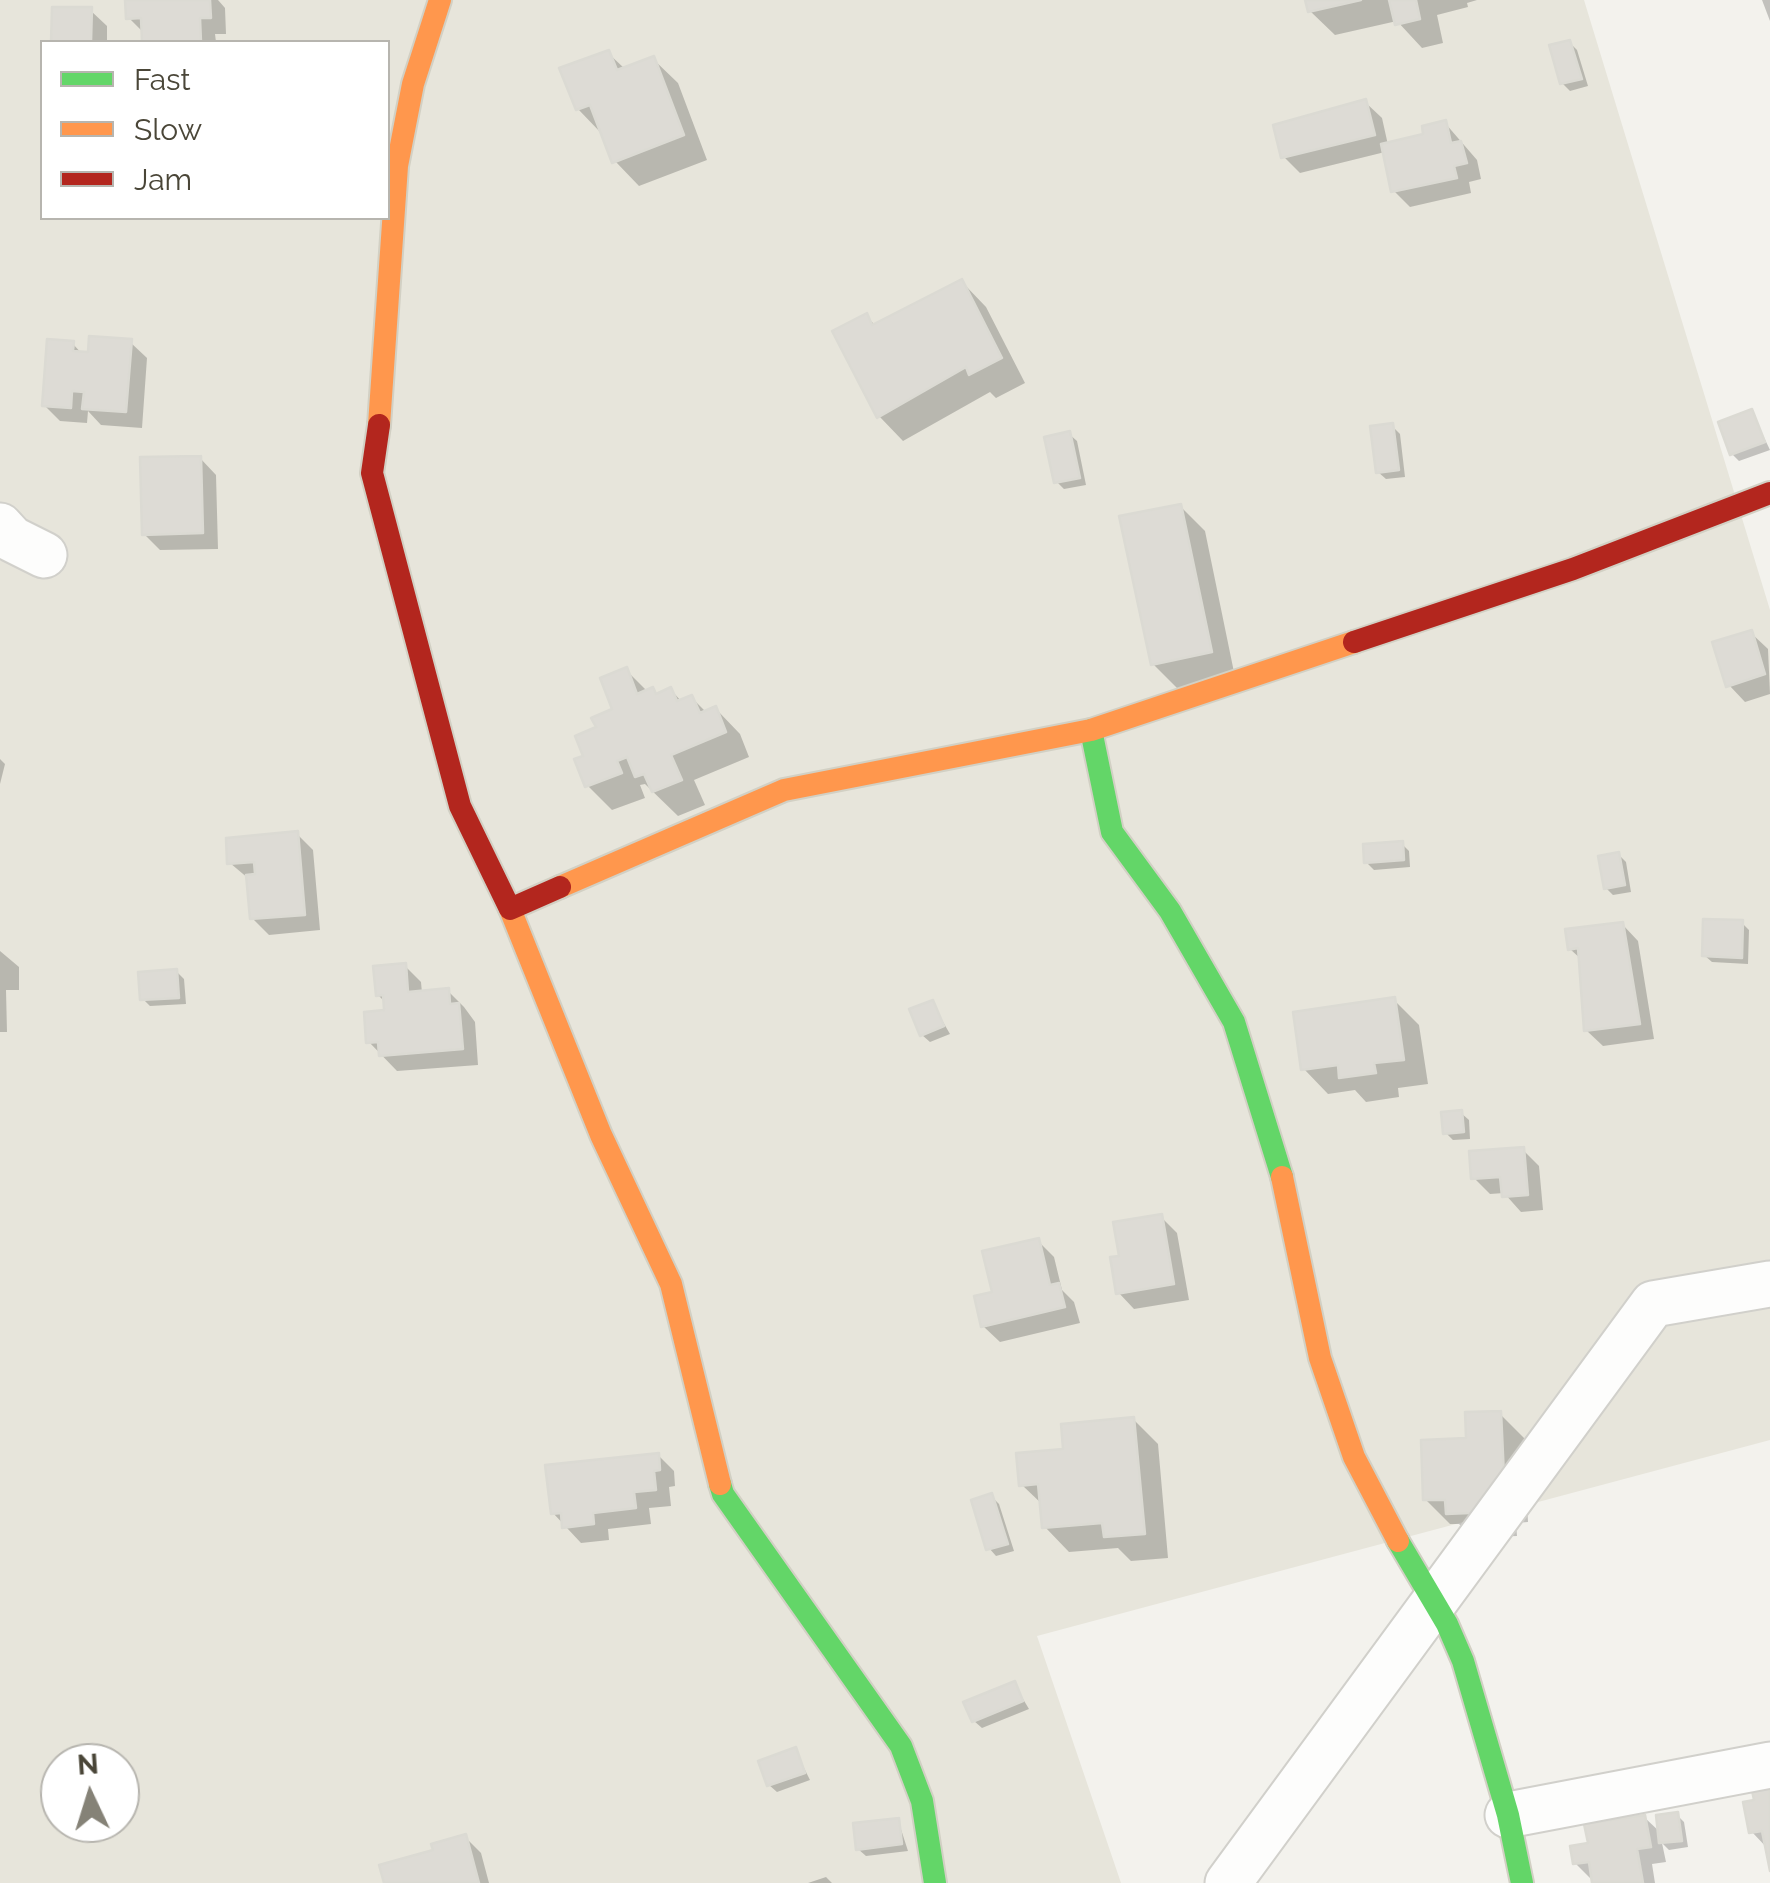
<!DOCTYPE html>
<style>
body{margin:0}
#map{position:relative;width:1770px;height:1883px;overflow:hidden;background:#f3f2ed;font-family:Raleway,sans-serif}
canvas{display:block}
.legend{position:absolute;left:40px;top:40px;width:350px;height:180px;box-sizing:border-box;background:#fff;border:2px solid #b7b5af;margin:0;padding:12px 18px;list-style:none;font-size:30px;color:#4a4638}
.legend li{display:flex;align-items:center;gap:20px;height:50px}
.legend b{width:50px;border:2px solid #b7b5af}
.north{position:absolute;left:40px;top:1743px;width:100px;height:100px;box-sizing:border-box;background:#fff;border:2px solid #b7b5af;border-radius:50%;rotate:356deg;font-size:28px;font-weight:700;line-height:40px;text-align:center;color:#4a4638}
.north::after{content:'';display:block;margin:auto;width:35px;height:45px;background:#858277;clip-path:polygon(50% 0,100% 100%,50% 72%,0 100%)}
</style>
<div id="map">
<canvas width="1770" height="1883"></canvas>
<ul class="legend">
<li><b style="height:12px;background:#63d668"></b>Fast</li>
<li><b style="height:12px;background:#ff974d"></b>Slow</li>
<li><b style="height:12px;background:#b3261e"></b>Jam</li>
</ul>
<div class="north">N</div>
</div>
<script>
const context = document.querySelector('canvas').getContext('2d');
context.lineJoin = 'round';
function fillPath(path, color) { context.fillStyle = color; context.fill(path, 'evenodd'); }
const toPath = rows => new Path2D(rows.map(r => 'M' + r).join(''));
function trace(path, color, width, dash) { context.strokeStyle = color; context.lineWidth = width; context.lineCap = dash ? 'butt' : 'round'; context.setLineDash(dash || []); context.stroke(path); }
fillPath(toPath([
 [0,0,1584,0,1770,610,1770,1440,1037,1636,1121,1883,0,1883],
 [42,42,388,42,388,218,42,218],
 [60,1763,120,1763,120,1823,60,1823]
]), '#e7e5db');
fillPath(toPath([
 [128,0,218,0,225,8,226,34,215,34,216,42,145,42,144,33,129,18],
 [1308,0,1477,0,1467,3,1468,7,1437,15,1443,43,1422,48,1397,21,1335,35,1310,11],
 [1762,0,1770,0,1770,21],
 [54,10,90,10,107,26,107,42,54,42],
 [1569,42,1577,50,1588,86,1570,91,1562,83],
 [608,53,625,69,653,59,678,83,707,160,639,186,615,161,602,134,578,109],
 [1365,102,1382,118,1388,145,1426,136,1445,123,1477,160,1481,179,1469,182,1471,193,1410,207,1394,191,1385,152,1300,173,1284,157],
 [962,282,986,307,1025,383,996,398,990,392,903,441,879,416,866,316,876,326],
 [130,342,147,358,142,428,101,425,88,411,87,423,60,421,44,405,73,344,83,355],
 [1752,412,1770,450,1739,461,1732,454],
 [1392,426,1400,434,1405,477,1386,479,1378,472],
 [1069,434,1077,441,1086,485,1064,489,1057,482],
 [200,458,216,475,218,549,160,550,144,534],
 [1180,506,1205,531,1235,677,1178,689,1153,664],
 [1751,633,1768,649,1770,694,1745,702,1729,685],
 [626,670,648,692,658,696,671,690,682,702,692,698,707,713,716,709,740,734,749,757,694,780,705,805,678,816,645,784,640,785,645,798,612,810,588,786,587,758,599,729,615,711],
 [0,759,5,764,0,784],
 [297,834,313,850,320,930,269,935,252,918,249,879,230,863],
 [1402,844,1409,851,1410,867,1374,870,1366,862],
 [1618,854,1626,862,1631,892,1613,895,1606,888],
 [1742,923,1749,930,1748,964,1712,962,1704,955],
 [1622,924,1638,941,1654,1039,1603,1046,1586,1030,1582,960,1570,949],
 [0,951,19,967,19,990,6,990,7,1032,0,1032],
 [405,966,421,982,422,993,448,991,464,1007,475,1022,478,1065,397,1071,369,1042,386,1013,386,1003,378,995],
 [177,972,184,979,186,1004,150,1006,143,999],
 [1394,1000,1419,1025,1428,1084,1398,1088,1399,1097,1366,1102,1355,1090,1328,1094,1304,1069],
 [932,1003,950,1034,930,1042,922,1035],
 [1461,1113,1469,1120,1470,1139,1453,1140,1446,1133],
 [1523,1150,1539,1166,1543,1210,1521,1212,1504,1193,1490,1194,1474,1178],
 [1161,1217,1177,1233,1189,1300,1134,1309,1118,1292],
 [1038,1241,1054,1257,1062,1290,1074,1302,1080,1323,1000,1342,983,1326,995,1294],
 [1500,1414,1524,1438,1528,1522,1516,1523,1517,1536,1474,1538,1459,1524,1450,1524,1425,1499,1469,1441],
 [1133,1419,1158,1444,1168,1558,1131,1561,1118,1548,1069,1552,1045,1527,1043,1505,1022,1485,1066,1451],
 [658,1455,674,1471,675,1486,669,1487,671,1506,649,1508,651,1524,608,1529,609,1540,581,1543,553,1513],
 [991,1496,999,1504,1014,1551,996,1556,989,1548],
 [1014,1684,1029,1709,982,1728,974,1721],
 [795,1750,810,1780,777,1792,769,1785],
 [1770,1779,1770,1859,1768,1849,1752,1832,1746,1804,1757,1802,1753,1783],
 [1677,1815,1684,1822,1688,1847,1669,1850,1662,1843,1666,1862,1652,1864,1655,1883,1595,1883,1575,1863,1590,1845,1644,1817,1661,1833],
 [898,1820,908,1851,866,1856,858,1849],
 [465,1837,481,1853,489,1883,387,1883],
 [826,1877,832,1883,808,1883]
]), '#0003');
const building = toPath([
 [125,0,210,0,211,18,200,18,201,42,142,42,141,18,126,19,125,0],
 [1305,0,1361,0,1308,12,1305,0],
 [1389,0,1416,0,1420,19,1395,25,1389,0],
 [52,7,92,7,91,42,51,42,52,7],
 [1570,40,1582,79,1560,84,1549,45,1570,40],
 [609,50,617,70,654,56,684,135,612,163,590,105,576,110,559,68,609,50],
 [1366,99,1375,135,1281,158,1273,125,1366,99],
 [1446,120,1451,143,1461,141,1467,163,1454,166,1457,178,1391,192,1381,144,1423,134,1422,126,1446,120],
 [962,279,1002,358,969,375,966,367,877,418,832,331,867,313,872,325,962,279],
 [89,336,132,339,126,412,82,409,84,392,72,391,71,408,42,406,47,339,74,341,73,351,88,352,89,336],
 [1752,409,1765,442,1730,455,1718,422,1752,409],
 [1393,423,1399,470,1376,473,1370,426,1393,423],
 [1070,431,1080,478,1054,483,1044,437,1070,431],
 [201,456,203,533,142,535,140,457,201,456],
 [1181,504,1212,652,1151,665,1119,516,1181,504],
 [1752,630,1765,674,1726,687,1712,642,1752,630],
 [627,667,637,694,653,687,656,694,671,687,677,701,692,695,700,713,716,706,726,732,671,755,682,780,652,792,644,774,635,777,627,757,617,761,622,773,585,787,574,759,583,756,575,736,596,727,591,718,612,709,600,678,627,667],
 [298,831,305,915,250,919,246,875,255,874,254,862,227,864,226,838,298,831],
 [1403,841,1404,860,1364,863,1363,844,1403,841],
 [1619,852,1625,885,1604,889,1598,856,1619,852],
 [1703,919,1743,920,1742,958,1702,956,1703,919],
 [1623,922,1640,1024,1584,1031,1578,948,1568,950,1565,929,1623,922],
 [406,963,408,992,449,988,450,1004,459,1003,463,1049,379,1056,378,1042,366,1043,364,1012,384,1010,383,995,376,996,373,966,406,963],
 [177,969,179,998,140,1000,138,972,177,969],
 [1395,997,1404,1060,1374,1063,1376,1073,1339,1078,1338,1065,1301,1070,1293,1012,1395,997],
 [933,1000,944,1026,920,1036,909,1009,933,1000],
 [1462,1110,1464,1132,1443,1134,1441,1112,1462,1110],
 [1524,1147,1528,1195,1502,1197,1500,1177,1471,1179,1469,1151,1524,1147],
 [1162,1214,1174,1284,1116,1294,1110,1257,1119,1256,1113,1222,1162,1214],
 [1039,1238,1050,1285,1059,1283,1065,1307,981,1327,974,1296,992,1292,982,1251,1039,1238],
 [1501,1411,1505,1498,1494,1512,1446,1514,1445,1500,1423,1500,1421,1440,1466,1438,1465,1412,1501,1411],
 [1134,1417,1145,1534,1104,1537,1102,1523,1042,1528,1038,1484,1019,1486,1016,1453,1063,1449,1061,1424,1134,1417],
 [659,1453,660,1470,654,1471,656,1490,634,1492,636,1508,593,1513,594,1524,562,1528,561,1513,551,1514,545,1465,659,1453],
 [992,1493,1008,1544,986,1550,971,1500,992,1493],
 [1015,1681,1023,1701,972,1722,963,1702,1015,1681],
 [796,1747,805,1773,767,1786,758,1761,796,1747],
 [1770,1777,1770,1871,1762,1831,1749,1833,1743,1802,1754,1800,1750,1781,1770,1777],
 [1678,1812,1682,1841,1659,1843,1656,1815,1678,1812],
 [1645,1815,1651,1847,1637,1849,1643,1883,1592,1883,1589,1862,1573,1864,1570,1846,1588,1843,1584,1824,1645,1815],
 [899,1818,902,1844,856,1850,853,1823,899,1818],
 [466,1834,479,1883,384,1883,379,1865,433,1850,431,1844,466,1834]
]);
fillPath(building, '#dddbd5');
trace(building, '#dbdad3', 2.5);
const street = toPath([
 [0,526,12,539,44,555],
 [1508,1815,1770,1765],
 [1228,1883,1653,1304,1770,1284]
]);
const fast = toPath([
 [1091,730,1112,832,1170,911,1234,1022,1282,1177],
 [720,1484,723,1494,901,1746,922,1801,935,1883],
 [1398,1541,1447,1624,1463,1661,1508,1815,1522,1883]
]);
const slow = toPath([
 [379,425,397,166,413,84,440,0],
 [560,887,784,790,1091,730,1354,642],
 [510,909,601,1135,671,1284,720,1484],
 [1282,1177,1320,1358,1354,1457,1398,1541]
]);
const jam = toPath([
 [379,425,372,473,460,806,510,909,560,887],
 [1354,642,1573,569,1770,493]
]);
trace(street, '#d1d0cb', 49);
trace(fast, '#d2d0c4', 26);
trace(slow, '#d2d0c4', 26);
trace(jam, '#d2d0c4', 26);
trace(street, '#fdfdfc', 45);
trace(fast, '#63d668', 22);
trace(slow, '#ff974d', 22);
trace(jam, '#b3261e', 22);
</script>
